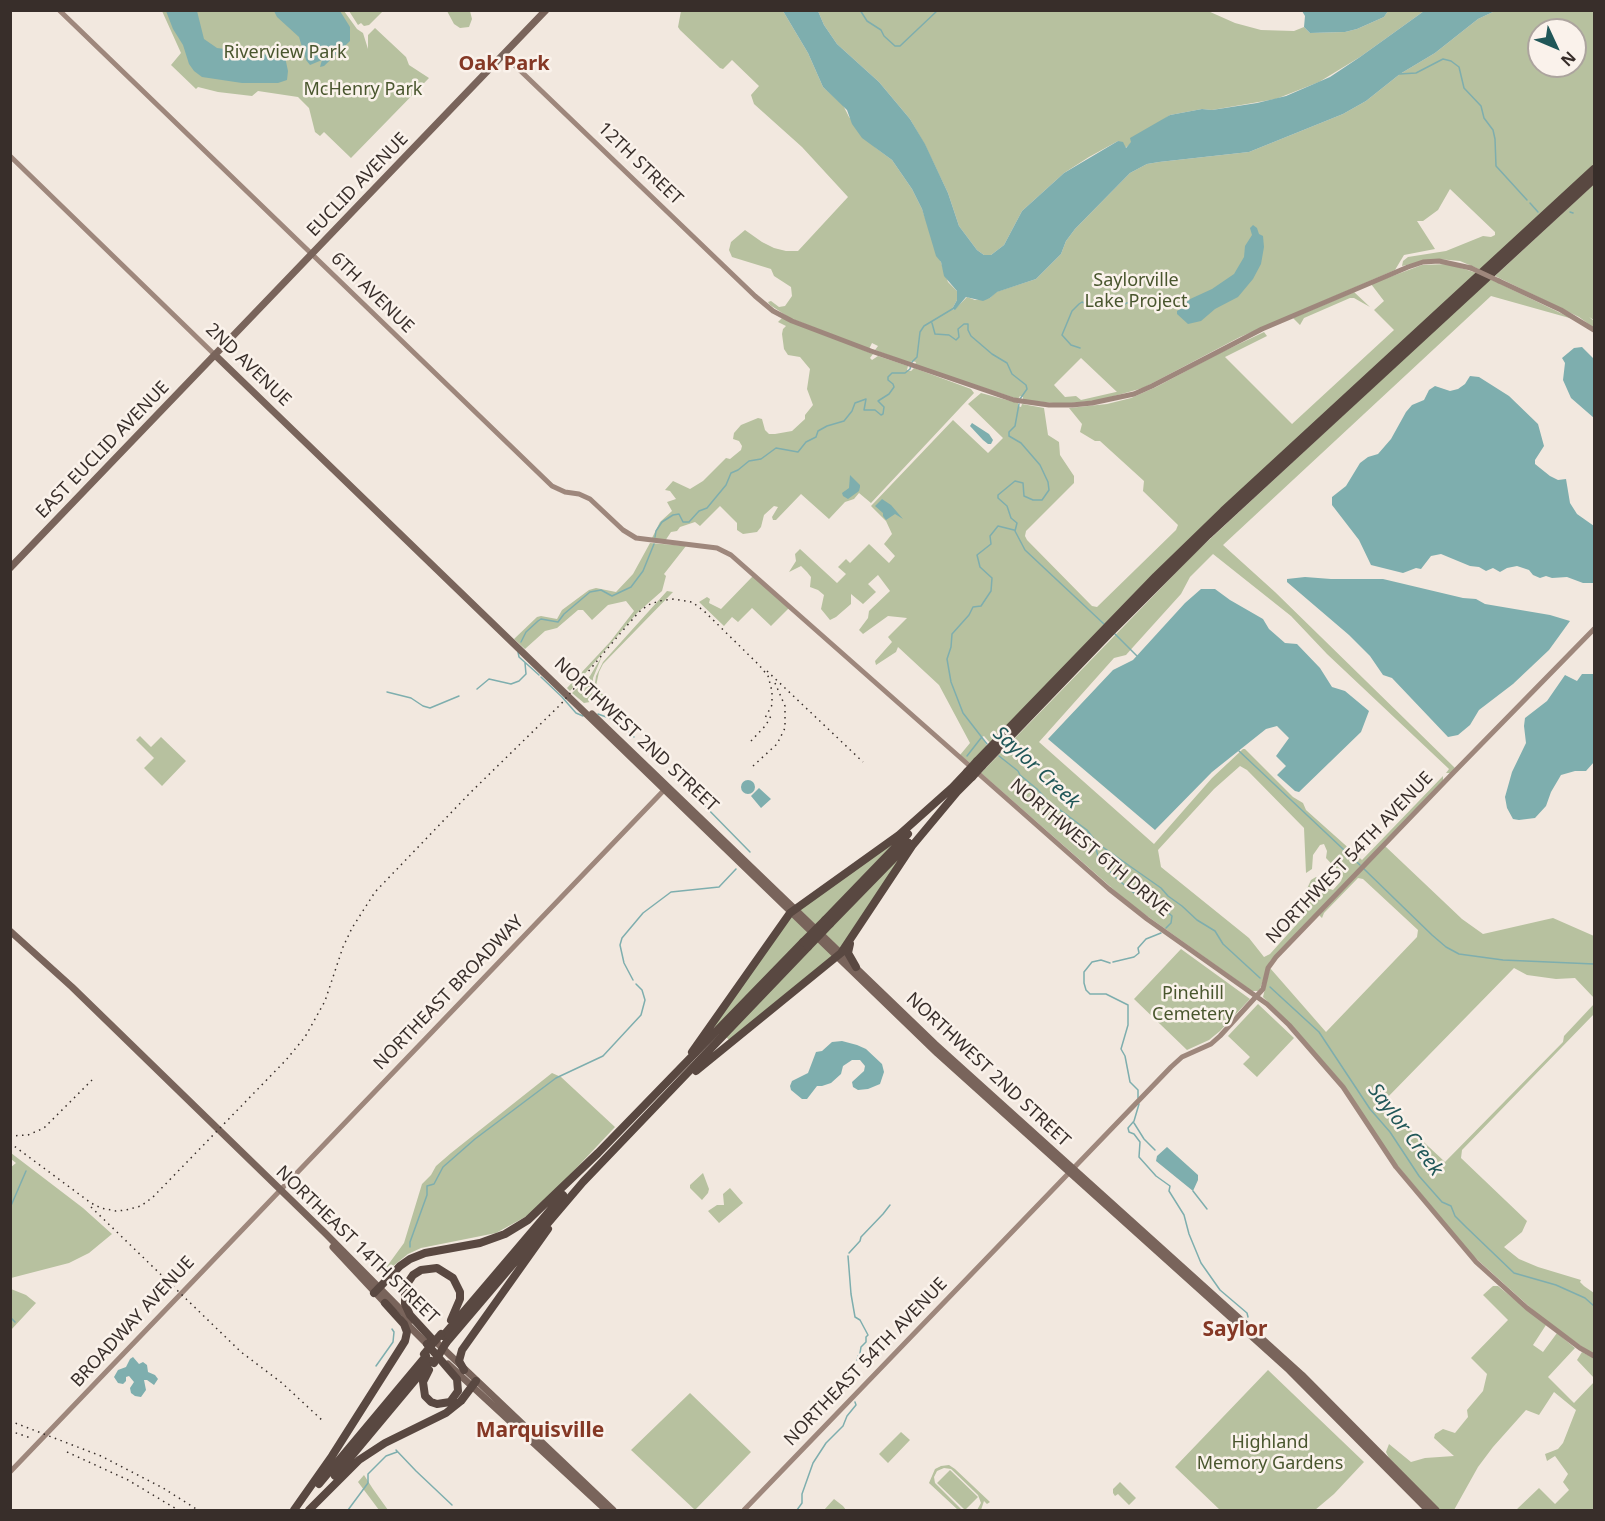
<!DOCTYPE html>
<style>
body{margin:0}
#map{position:relative;width:1605px;height:1521px;overflow:hidden;background:#f2e8df;font-family:"Noto Sans",sans-serif}
canvas{display:block}
.frame{position:absolute;inset:0;border:12px solid #382e2a;pointer-events:none}
.north{position:absolute;left:1527px;top:18px;width:60px;height:60px;box-sizing:border-box;background:#faf2eb;border:2px solid #aca49e;border-radius:50%;rotate:134deg;font-size:16px;font-weight:700;line-height:24px;text-align:center;color:#382e2a}
.north::after{content:'';display:block;margin:auto;width:21px;height:27px;background:#205758;clip-path:polygon(50% 0,100% 100%,50% 72%,0 100%)}
</style>
<div id="map">
<canvas width="1605" height="1521"></canvas>
<div class="frame"></div>
<div class="north">N</div>
</div>
<script>
const context = document.querySelector('canvas').getContext('2d');
context.lineJoin = 'round';
function fillPath(path, color) { context.fillStyle = color; context.fill(path, 'evenodd'); }
const toPath = rows => new Path2D(rows.map(r => 'M' + r).join(''));
function trace(path, color, width, dash) { context.strokeStyle = color; context.lineWidth = width; context.lineCap = dash ? 'butt' : 'round'; context.setLineDash(dash || []); context.stroke(path); }
function drawText(font, color, halo, rows, align = 'center') {
  context.font = font + ' "Noto Sans",sans-serif'; context.lineWidth = 5; context.setLineDash([]); context.textBaseline = 'middle'; context.strokeStyle = halo; context.fillStyle = color; for (const [text, x, y, turn = 0] of rows) {
    context.save(); context.translate(x, y); context.rotate((+turn || 0) * Math.PI / 180); context.textAlign = isNaN(turn) ? turn : align; if (halo) context.strokeText(text, 0, 0); context.fillText(text, 0, 0); context.restore();
  }
}
fillPath(toPath([
 [162,11,344,11,357,29,363,33,368,49,368,35,375,28,406,57,409,65,429,78,351,158,324,132,320,136,315,132,309,108,298,97,258,91,252,96,218,92,198,87,196,89,171,65,181,53],
 [349,11,383,11,369,25,364,26,361,23,358,25],
 [447,11,470,11,472,19,469,27,460,28,454,24],
 [681,11,783,11,808,53,823,87,843,105,849,117,876,148,892,160,912,189,922,209,948,282,957,291,957,300,952,309,954,310,967,297,975,300,990,298,996,292,1036,279,1061,254,1066,241,1075,229,1130,173,1147,164,1159,162,1249,152,1343,114,1366,101,1400,74,1435,53,1478,19,1495,11,1594,11,1594,165,1481,270,1460,261,1438,259,1402,266,1403,261,1408,257,1446,251,1483,236,1491,237,1495,235,1495,232,1450,189,1438,210,1423,221,1417,221,1435,249,1404,255,1395,270,1240,337,1143,388,1100,400,1063,404,1023,400,1023,397,1020,396,1018,399,915,365,916,362,912,361,910,363,875,350,878,346,872,343,869,349,790,318,770,305,768,302,771,301,779,307,785,306,792,296,791,287,774,276,771,269,732,257,729,250,731,242,745,230,762,242,774,248,786,251,798,251,848,197,802,147,754,104,751,95,759,86,732,60,723,69,720,68,680,30,678,27],
 [1539,30,1575,30,1575,66,1539,66],
 [1081,358,1117,392,1116,392,1081,400,1076,396,1065,397,1054,385],
 [818,11,1208,11,1235,23,1261,30,1294,31,1304,27,1310,33,1345,32,1357,29,1384,17,1388,11,1424,11,1360,57,1319,82,1276,99,1212,110,1202,109,1170,115,1125,148,1118,141,1089,157,1064,173,1022,211,1004,245,991,255,984,255,977,250,959,226,948,193,925,145,910,119,879,82,837,44,824,25],
 [1594,184,1594,320,1589,317,1594,321,1594,328,1579,317,1495,276],
 [1448,264,1477,273,990,743,984,736,982,737,987,746,970,763,960,755,970,743,939,685,898,647,896,652,876,665,875,661,892,642,888,637,907,618,888,616,863,634,859,630,868,618,869,611,890,591,878,575,868,584,876,592,863,604,851,594,851,604,836,617,830,620,821,609,824,595,818,590,810,587,811,577,807,572,801,566,789,572,796,561,795,554,800,549,837,583,846,574,838,567,846,559,850,563,869,544,889,563,895,556,884,544,892,534,886,521,871,506,953,420,988,453,1003,438,968,404,981,393,1018,403,1018,406,1021,407,1022,404,1044,408,1048,435,1059,442,1060,455,1074,476,1074,483,1026,531,1025,536,1027,540,1092,606,1097,607,1176,530,1178,525,1143,491,1144,481,1100,441,1095,441,1080,432,1082,424,1069,408,1107,404,1131,398,1156,387,1220,353,1264,332,1267,336,1225,357,1292,424,1394,330,1374,310,1384,301,1371,284,1422,265],
 [1490,279,1573,319,1491,296,1223,545,1275,592,1455,768,1451,773,1446,773,1449,769,1327,654,1291,616,1213,554,1190,577,1181,594,1134,646,1126,655,1114,658,1039,742,1154,844,1212,778,1243,749,1245,749,1293,797,1303,803,1306,810,1362,860,1443,776,1443,781,1270,961,1260,989,1258,991,1252,991,1129,903,981,773,1196,552],
 [1240,766,1247,770,1304,828,1306,873,1312,869,1313,855,1320,845,1324,844,1327,851,1326,858,1343,876,1341,881,1333,890,1327,888,1316,877,1311,880,1305,893,1307,903,1305,915,1270,954,1264,957,1249,938,1161,867,1158,850,1214,789],
 [1354,292,1370,307,1354,298,1350,298,1304,318,1300,325,1293,318],
 [782,318,873,354,870,358,872,360,878,356,908,366,907,370,911,371,914,368,971,389,974,393,871,503,859,493,854,499,845,502,829,519,801,494,776,520,773,520,772,517,778,507,774,506,764,515,761,527,757,532,743,534,737,530,737,523,720,506,700,526,695,522,680,527,677,531,671,532,665,541,651,540,660,522,672,511,667,502,676,499,670,491,665,490,673,481,690,489,703,481,726,458,730,459,741,450,742,446,739,441,733,439,734,433,741,425,758,418,762,419,765,430,769,434,775,434,792,431,805,419,805,415,813,405,807,389,810,369,800,357,788,355,784,349,782,334,783,329,786,326,778,322],
 [650,543,686,546,664,574,666,576,662,591,637,613,570,691,567,688,610,642,634,611,626,601,608,605,592,620,583,610,578,610,557,628,545,631,525,649,514,639,537,617,541,616,557,619,562,610,589,590,596,588,616,592,633,574],
 [753,576,789,608,771,626,752,608,738,622,732,617,724,626,699,602,707,597,710,599,709,603,721,609],
 [667,591,673,592,603,664,599,672,596,686,604,696,599,695,595,688,595,683,596,676,603,662],
 [602,656,593,678,592,699,590,702,584,703,572,693,590,676],
 [140,736,151,747,161,737,186,761,162,786,144,768,154,758,136,740],
 [905,832,816,925,799,909],
 [911,845,841,949,825,934],
 [1385,846,1462,919,1483,934,1553,918,1594,936,1594,998,1575,978,1556,979,1527,975,1514,968,1384,1101,1397,1117,1445,1162,1563,1042,1564,1036,1594,1004,1594,1014,1462,1150,1461,1158,1527,1221,1522,1232,1504,1247,1519,1259,1538,1267,1581,1280,1580,1282,1584,1286,1594,1293,1594,1355,1543,1319,1471,1254,1387,1153,1344,1085,1300,1035,1263,997,1270,968,1326,1032,1417,937,1418,930,1363,879,1358,878,1324,913,1322,918,1319,915],
 [791,916,808,932,716,1028,713,1025],
 [818,941,835,957,730,1041,726,1037],
 [1181,949,1250,999,1220,1031,1209,1040,1187,1050,1134,999],
 [1258,1004,1294,1038,1257,1077,1243,1064,1250,1057,1228,1036],
 [552,1073,561,1077,615,1127,536,1211,496,1233,421,1248,408,1254,387,1271,385,1269,404,1243,422,1184,431,1175,436,1166,451,1153],
 [11,1153,83,1208,112,1234,89,1253,69,1263,11,1278,10,1168,16,1163,11,1159],
 [703,1173,709,1189,708,1193,702,1200,690,1188,690,1185],
 [730,1188,743,1203,719,1223,708,1211,717,1205,724,1205,723,1194],
 [1493,1286,1498,1286,1546,1325,1533,1345,1543,1352,1557,1333,1575,1348,1548,1377,1574,1403,1594,1382,1594,1510,1516,1510,1539,1488,1555,1504,1569,1490,1563,1482,1568,1474,1555,1456,1547,1461,1545,1454,1558,1449,1563,1443,1576,1410,1554,1392,1539,1415,1526,1410,1493,1447,1478,1467,1454,1510,1439,1510,1389,1458,1386,1452,1389,1444,1411,1462,1425,1458,1454,1456,1434,1438,1435,1434,1443,1429,1455,1433,1468,1417,1467,1410,1483,1391,1487,1374,1471,1358,1508,1320,1483,1295],
 [11,1289,26,1295,36,1303,11,1330],
 [1582,1352,1594,1358,1594,1378,1577,1360],
 [1268,1370,1364,1462,1334,1494,1315,1510,1220,1510,1175,1467],
 [690,1393,751,1452,695,1510,631,1450],
 [901,1432,910,1440,888,1463,879,1454],
 [949,1465,955,1469,990,1502,987,1504,984,1501,981,1510,977,1510,981,1503,978,1495,951,1469,944,1468,937,1471,934,1477,935,1483,962,1510,958,1510,929,1483,935,1469,941,1466],
 [950,1470,978,1497,965,1510,937,1483],
 [364,1475,373,1489,388,1510,379,1510,358,1482],
 [1120,1482,1136,1498,1129,1505,1118,1494,1115,1496,1113,1493,1113,1489],
 [834,1499,843,1506,846,1510,824,1510]
]), '#b7c19f');
fillPath(toPath([
 [166,11,197,11,204,39,217,48,285,57,288,71,287,80,278,83,242,83,202,77,194,71,189,64,183,45,173,29],
 [274,11,340,11,350,27,350,41,324,66,320,67,322,60,310,65,306,60,299,37,277,17],
 [783,11,818,11,824,25,837,44,879,82,910,119,925,144,948,193,959,226,977,250,984,255,991,255,1004,245,1022,211,1064,173,1118,141,1123,142,1126,148,1131,142,1130,138,1170,115,1202,109,1212,110,1257,103,1286,96,1330,77,1360,57,1424,11,1495,11,1478,19,1435,53,1400,74,1366,101,1343,114,1249,152,1159,162,1147,164,1130,173,1075,229,1066,241,1061,254,1036,279,997,292,990,298,983,301,966,297,955,310,952,309,957,300,957,291,944,276,941,262,936,256,922,209,912,189,892,160,862,138,852,124,847,110,823,87,808,53],
 [1302,11,1388,11,1384,17,1357,29,1345,32,1310,33,1304,27,1305,16],
 [1253,225,1257,228,1259,234,1263,236,1264,247,1261,264,1253,279,1238,297,1215,309,1201,321,1188,324,1177,314,1177,311,1184,307,1188,300,1212,289,1234,274,1244,257,1245,246,1252,235,1250,228],
 [1582,347,1594,359,1594,418,1571,398,1563,380,1565,363,1562,358,1574,348],
 [1470,376,1479,377,1509,396,1538,424,1544,446,1535,460,1535,464,1550,476,1558,480,1566,479,1570,503,1577,514,1594,526,1594,583,1583,583,1567,577,1552,578,1546,576,1540,578,1533,575,1529,570,1517,566,1507,568,1500,572,1493,568,1486,571,1479,567,1470,566,1441,554,1431,556,1421,569,1416,568,1403,573,1371,565,1359,540,1332,505,1332,497,1346,486,1360,463,1368,457,1378,454,1391,439,1406,412,1412,405,1424,400,1429,390,1435,386,1450,391,1458,389,1465,384],
 [972,423,989,434,993,440,991,444,988,444,983,440,970,426],
 [850,475,860,485,860,487,859,491,848,499,843,496,842,493,849,488],
 [882,499,891,505,903,519,895,514,886,520,883,516,883,513,875,506],
 [1305,577,1331,579,1383,579,1463,598,1476,599,1485,604,1550,615,1570,621,1549,650,1513,684,1479,710,1470,725,1458,735,1448,737,1392,678,1383,675,1370,656,1349,635,1287,582,1287,579],
 [1201,589,1215,589,1230,600,1263,619,1269,629,1285,643,1297,644,1320,668,1332,687,1345,691,1369,711,1361,732,1299,792,1295,791,1277,775,1286,766,1276,756,1289,738,1277,726,1266,729,1212,772,1155,830,1048,739,1113,670,1133,660,1185,603],
 [1582,674,1594,674,1594,762,1586,771,1575,771,1561,775,1551,792,1546,806,1535,818,1519,820,1513,819,1507,808,1505,797,1512,772,1526,743,1524,726,1525,718,1547,701,1565,675,1577,681],
 '741 787a7 7 0 1 1 14 0a7 7 0 1 1-14 0Z',
 [759,788,771,799,761,808,751,796],
 [842,1041,857,1045,866,1049,882,1064,884,1072,880,1084,868,1089,858,1090,853,1087,852,1082,864,1071,865,1066,860,1060,852,1060,843,1066,841,1074,831,1083,822,1086,817,1086,807,1099,802,1099,791,1090,790,1086,792,1081,808,1073,816,1052,822,1051,832,1042],
 [1167,1147,1198,1175,1198,1180,1193,1191,1156,1161,1157,1156],
 [133,1357,139,1364,143,1362,147,1365,148,1372,155,1375,158,1379,154,1385,147,1380,144,1380,146,1390,141,1397,135,1396,131,1393,130,1388,134,1382,129,1376,126,1377,126,1381,123,1384,118,1383,114,1377,118,1370,126,1367,130,1359]
]), '#7eaeae');
trace(toPath([
 [860,10,867,21,881,30,884,36,895,46,900,46,938,10],
 [1399,74,1416,73,1443,59,1451,61,1459,67,1464,88,1481,106,1484,118,1493,130,1495,139,1496,166,1527,200],
 [1530,203,1538,212],
 [1570,212,1573,213],
 [932,323,935,334,949,335,956,340,959,337,958,329,964,324,968,324,968,330,971,336,992,354,1007,363,1012,374,1026,385,1027,389,1020,399],
 [1080,348,1071,345,1062,335,1072,311,1079,304,1082,302,1091,306,1115,307,1130,302],
 [1019,404,1015,426,1009,432,1009,436,1021,443,1040,465,1048,482,1049,490,1042,500,1033,500,1024,496,1023,483,1015,481,998,495,998,498,1007,506,1011,518,1017,523,1015,531,1025,550,1105,625],
 [655,537,656,531,662,522,673,515,679,514,683,522,689,522,699,511,707,508,726,485,731,473,738,470,749,461,761,459,776,448,798,452,806,442,816,437,818,431,827,426,844,421,852,411,855,403,866,399,864,410,875,410,881,415,883,414,884,407,878,401,889,394,894,387,893,384,888,380,888,377,892,373,905,373,910,369,912,362,917,357,920,332,924,326,954,308],
 [1115,634,1137,656],
 [521,642,526,632,538,621,541,619,558,622,564,614,590,592,601,590,612,596,631,587,643,571,654,544],
 [518,652,519,657,539,675],
 [541,677,562,697,576,713,583,716],
 [477,689,489,679,511,684,519,681,526,674,525,663],
 [387,692,411,698,423,706,430,708,459,696],
 [598,714,617,721,634,737],
 [987,744,963,713,951,682,947,659,951,647,952,634,969,615,973,607,981,606,991,591,992,578,980,567,977,555,991,544,990,536,998,526,1014,530],
 [1239,751,1360,865],
 [967,756,981,738],
 [999,756,1018,771,1020,775,1037,789,1048,801,1087,830,1097,843,1161,888,1168,896,1182,906,1197,920,1215,931,1223,944,1260,978],
 [698,799,750,852],
 [1096,843,1096,849,1099,859,1116,878,1134,893,1146,893,1172,916,1171,923,1166,928],
 [1363,868,1432,935,1446,947,1459,954,1503,960,1594,964],
 [1113,962,1134,957,1139,953,1138,948,1146,939,1161,933],
 [1110,963,1101,960,1092,962,1084,972,1084,983,1086,990,1090,994,1106,994,1128,1005,1128,1025,1121,1049,1125,1056,1130,1082,1138,1090,1138,1098],
 [633,980,624,963,620,945,622,938,643,913,671,892,719,887,736,869],
 [1270,987,1319,1032,1370,1109,1390,1132,1419,1176,1442,1202,1451,1206,1455,1216,1466,1227,1514,1273,1556,1285,1585,1298,1594,1306],
 [1139,1104,1134,1121,1128,1128,1129,1132,1134,1134,1140,1142,1139,1157,1156,1176,1170,1186,1169,1191,1184,1215,1189,1234,1201,1263,1220,1290,1247,1313,1248,1317],
 [1134,1123,1144,1139,1155,1150],
 [1193,1191,1207,1209],
 [10,1208,26,1171],
 [410,1247,410,1242,427,1195,427,1186,434,1184,443,1167,475,1139,556,1078,603,1056,641,1015,645,1000,642,990,636,984],
 [849,1253,860,1241,861,1237,883,1214,890,1205],
 [848,1256,851,1294,855,1317,860,1320,868,1335,866,1337,866,1342,861,1347,860,1353],
 [10,1317,15,1322],
 [857,1360,858,1356],
 [376,1366,393,1342,394,1332,392,1329],
 [396,1450,416,1471,452,1505],
 [348,1510,368,1483,368,1474,386,1456,397,1452],
 [797,1510,802,1503,802,1494,813,1463,826,1443,843,1426,847,1416,856,1405,855,1402]
]), '#7eaeae', 1.5);
trace(toPath([
 [59,10,552,486,565,492,579,494,590,499,623,530,636,538,717,548,731,555,1109,889,1147,919,1267,1004,1289,1025,1343,1087,1396,1167,1476,1262,1527,1308,1580,1348,1594,1356],
 [504,55,755,296,773,311,792,321,871,351,1014,400,1049,405,1072,405,1092,403,1134,394,1152,386,1262,329,1408,267,1423,262,1439,261,1471,268],
 [10,156,215,355],
 [1499,281,1561,310,1594,330],
 [10,1472,667,787],
 [744,1510,1171,1067,1182,1057,1211,1044,1220,1036,1263,989,1268,968,1276,957,1455,771,1594,629]
]), '#9e877c', 5);
trace(toPath([
 [215,355,937,1053,1289,1370,1428,1510],
 [10,568,546,10],
 [592,714,935,1044,1302,1375,1436,1510],
 [10,931,72,987,325,1233,411,1320],
 [333,1247,388,1306],
 [403,1320,429,1346],
 [433,1339,613,1510],
 [448,1364,606,1510]
]), '#79645b', 7);
trace(toPath([
 [977,761,1156,576,1223,511,1594,169],
 [982,766,1108,635,1208,535,1594,179],
 [950,790,967,772],
 [955,794,972,777],
 [825,920,908,834],
 [830,924,909,843],
 [850,944,848,953,856,967],
 [692,1052,790,913,899,835,954,786],
 [696,1071,841,953,912,846,957,792],
 [374,1293,400,1266,410,1259,425,1253,480,1243,505,1234,528,1220,598,1153,803,942],
 [443,1336,563,1195],
 [432,1339,410,1315,405,1304,405,1287,413,1275,421,1270,437,1268,453,1278,460,1292,460,1299,451,1320],
 [446,1343,583,1182,808,947],
 [427,1344,457,1379,458,1391,450,1402,437,1404,431,1402,425,1396,423,1382,429,1370],
 [464,1370,459,1361,462,1350,548,1229],
 [335,1476,431,1361],
 [319,1484,426,1356],
 [294,1510,332,1456,405,1341,407,1332,404,1324,385,1303],
 [309,1510,359,1460,385,1443,446,1413,461,1401,476,1381]
]), '#594841', 8);
trace(toPath([
 [767,671,863,762],
 [751,741,766,725,772,714],
 [753,766,777,744,785,728,785,706,775,683],
 [10,1136,28,1135,44,1128,92,1080],
 [10,1143,91,1203,101,1208,116,1211,126,1210,141,1206,153,1197,286,1060,305,1037,325,1001,343,947,352,928,375,892,470,793,561,704,618,636,639,612,648,605,659,601,674,599,692,602,704,611,759,665,768,676,772,691,772,705,765,718],
 [91,1207,241,1352,282,1383,324,1422],
 [10,1421,101,1456,163,1488,198,1510],
 [10,1431,31,1438],
 [67,1452,128,1480,178,1510]
]), '#382e2a', 1.5, [1.5, 4.5]);
trace(toPath([
 [1471,268,1499,281]
]), '#9e877c', 5);
trace(toPath([
 [967,772,977,761],
 [972,777,982,766],
 [803,942,825,920],
 [808,947,830,924],
 [424,1354,441,1334],
 [434,1363,446,1343]
]), '#594841', 8);
drawText('18px', '#49562e', '#faf2eb', [
 ["Riverview Park",285,53],
 ["McHenry Park",363,90],
 ["Saylorville",1136,281],
 ["Lake Project",1136,302],
 ["Pinehill",1193,994],
 ["Cemetery",1193,1015],
 ["Highland",1270,1443],
 ["Memory Gardens",1270,1464]
]);
drawText('18px', '#382e2a', '#faf2eb', [
 ["12TH STREET",640,164,44],
 ["EUCLID AVENUE",358,185,-46],
 ["6TH AVENUE",372,293,44],
 ["2ND AVENUE",248,365,44],
 ["EAST EUCLID AVENUE",103,450,-46],
 ["NORTHWEST 2ND STREET",636,735,43],
 ["NORTHWEST 6TH DRIVE",1090,848,40],
 ["NORTHWEST 54TH AVENUE",1350,858,-46],
 ["NORTHEAST BROADWAY",449,993,-46],
 ["NORTHWEST 2ND STREET",988,1070,43],
 ["NORTHEAST 14TH STREET",357,1245,44],
 ["BROADWAY AVENUE",133,1322,-47],
 ["NORTHEAST 54TH AVENUE",866,1362,-46]
]);
drawText('bold 20px', '#853825', '#faf2eb', [
 ["Oak Park",504,64]
]);
drawText('italic 20px', '#205758', '#faf2eb', [
 ["Saylor Creek",1036,768,43],
 ["Saylor Creek",1405,1130,53]
]);
drawText('bold 21px', '#853825', '#faf2eb', [
 ["Saylor",1235,1330],
 ["Marquisville",540,1431]
]);
</script>
